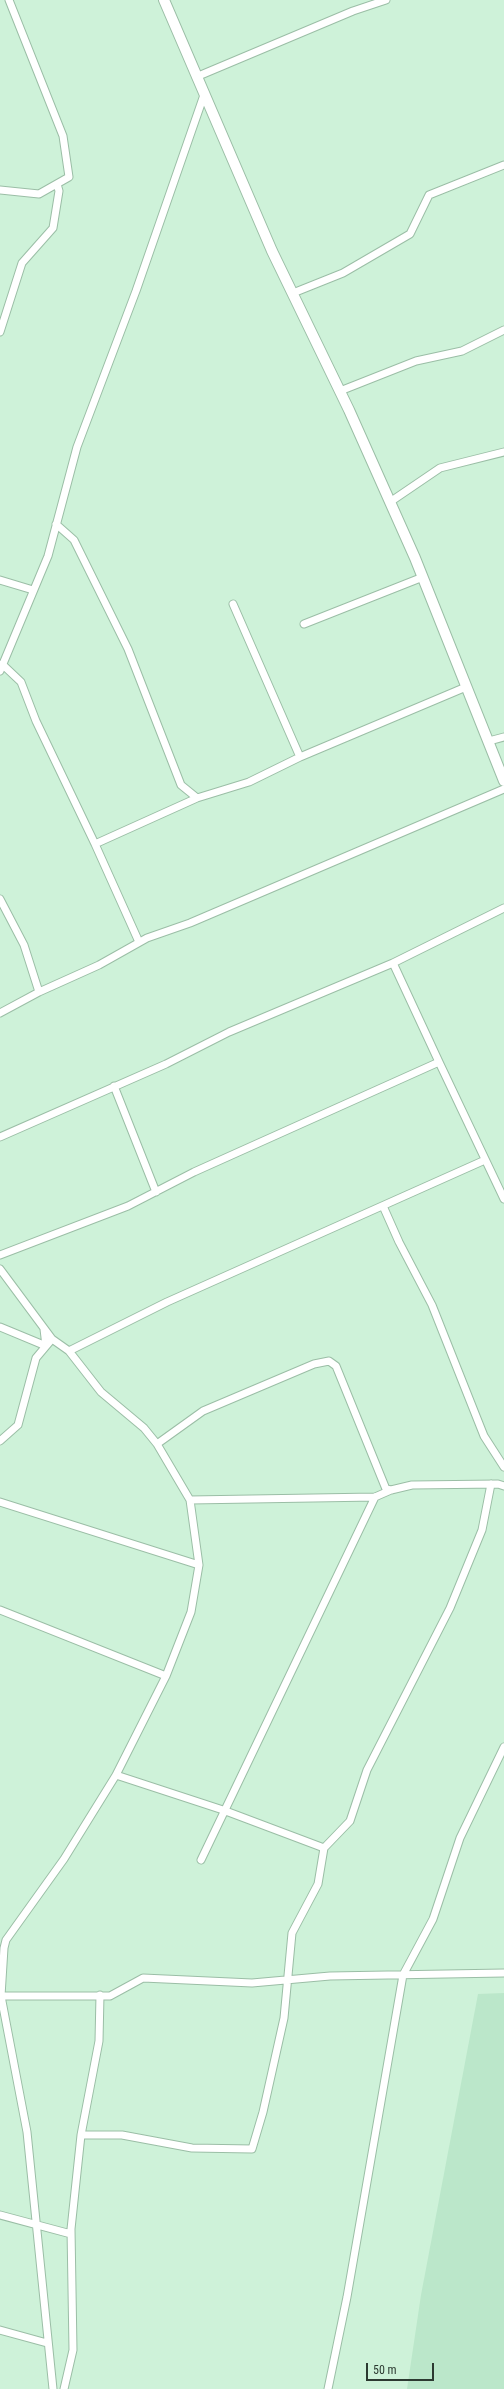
<!DOCTYPE html>
<style>
body{margin:0}
#map{position:relative;width:504px;height:2389px;overflow:hidden;background:#cef2d9;font-family:"Roboto Condensed",sans-serif}
canvas{display:block}
.scale{position:absolute;left:366px;top:2363px;width:68px;height:18px;box-sizing:border-box;border:2px solid #2c3a31;border-top:0;padding-left:5px;font-size:12px;line-height:14px;white-space:nowrap;color:#2c3a31;-webkit-text-stroke:3px #cef2d9;paint-order:stroke}
</style>
<div id="map">
<canvas width="504" height="2389"></canvas>
<div class="scale">50 m</div>
</div>
<script>
const context = document.querySelector('canvas').getContext('2d');
context.lineJoin = 'round';
function fillPath(path, color) { context.fillStyle = color; context.fill(path, 'evenodd'); }
const toPath = rows => new Path2D(rows.map(r => 'M' + r).join(''));
function trace(path, color, width, dash) { context.strokeStyle = color; context.lineWidth = width; context.lineCap = dash ? 'butt' : 'round'; context.setLineDash(dash || []); context.stroke(path); }
fillPath(toPath([
 [504,1993,504,2389,407,2389,421,2295,478,1994]
]), '#bbe7ca');
const street = toPath([
 [196,77,353,11,386,0],
 [0,190,39,194,69,177,63,136,9,0],
 [293,293,343,273,410,234,429,195,504,165],
 [0,332,22,263,53,228,59,191,57,184],
 [340,391,416,361,462,351,504,330],
 [390,502,440,468,504,452],
 [56,524,74,540,128,649,181,785,197,798,249,782,300,757,466,687],
 [0,580,33,590],
 [233,604,300,757],
 [304,624,423,577],
 [2,664,21,682,36,721,95,844,197,798],
 [0,671,48,556,77,447,136,291,204,95],
 [489,741,504,737],
 [95,844,139,942],
 [0,899,24,945,39,992,0,1013],
 [39,992,99,965,147,938,190,923,504,789],
 [439,1062,504,1199],
 [114,1086,156,1192],
 [0,1137,166,1064,229,1032,393,963],
 [383,1206,399,1242,432,1305,484,1436,504,1467],
 [0,1255,128,1206,194,1172,439,1062,393,963,504,908],
 [0,1269,52,1339,69,1351,101,1392,144,1428,157,1444,190,1500,199,1565,0,1502],
 [0,1327,46,1346,44,1329],
 [69,1351,167,1302,485,1160],
 [0,1441,18,1425,36,1358,52,1339],
 [157,1444,203,1411,314,1364,329,1361,336,1366,386,1489,391,1490],
 [190,1500,375,1497,391,1490,412,1485,498,1484,504,1486],
 [0,1610,166,1676],
 [324,1848,350,1821,367,1770,450,1608,482,1530,491,1484],
 [201,1860,375,1497],
 [0,1996,110,1996,143,1978,252,1983,330,1976,504,1973],
 [81,2135,122,2135,192,2148,252,2149,263,2112,284,2018,292,1933,318,1884,324,1848,223,1810,116,1775],
 [0,2215,71,2234],
 [0,2330,47,2343],
 [53,2389,27,2132,1,1996,4,1948,6,1940,64,1859,116,1775,166,1676,191,1612,199,1565],
 [64,2389,73,2350,71,2229,81,2135,99,2041,100,1995],
 [328,2389,347,2297,403,1975,433,1919,460,1838,504,1747]
]);
const secondary = toPath([
 [164,0,272,251,349,410,415,558,504,781]
]);
trace(street, '#9bbea6', 9);
trace(secondary, '#9bbea6', 12);
trace(street, '#fff', 7);
trace(secondary, '#fff', 10);
</script>
